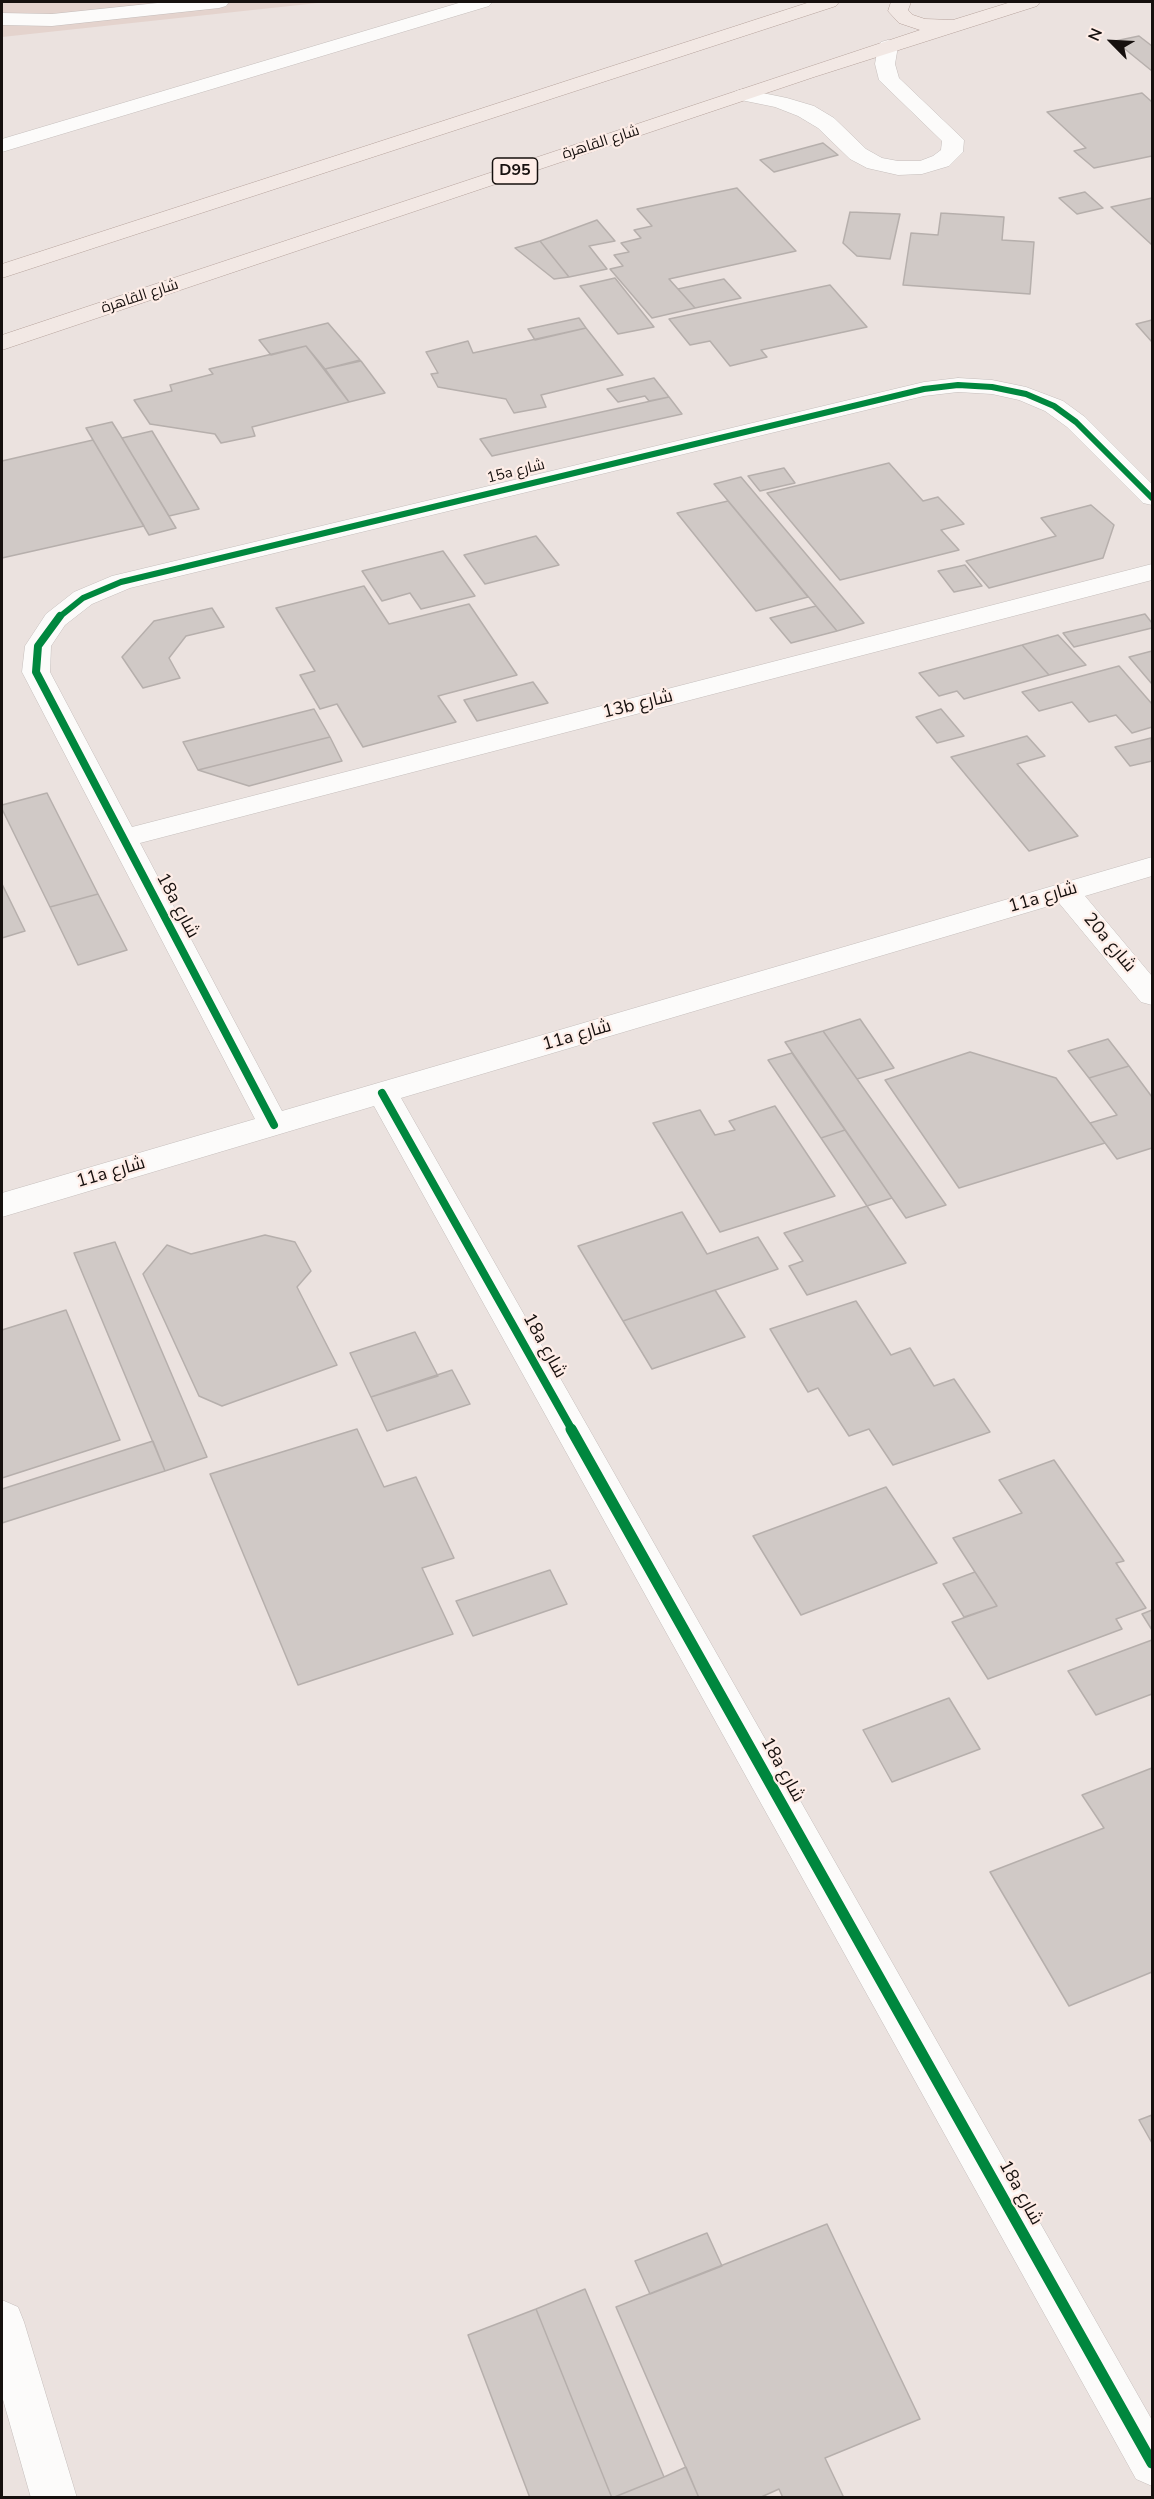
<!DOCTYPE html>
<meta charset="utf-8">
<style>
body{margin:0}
#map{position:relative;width:1154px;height:2499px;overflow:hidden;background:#ebe2df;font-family:"Nunito Sans",sans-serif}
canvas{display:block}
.frame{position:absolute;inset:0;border:3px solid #16100e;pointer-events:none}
.north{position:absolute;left:1082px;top:12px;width:60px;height:60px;-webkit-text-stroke:4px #feede7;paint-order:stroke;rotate:294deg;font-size:16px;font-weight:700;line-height:24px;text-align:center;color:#16100e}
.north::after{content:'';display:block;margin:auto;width:21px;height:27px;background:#16100e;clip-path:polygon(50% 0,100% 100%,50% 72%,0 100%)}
</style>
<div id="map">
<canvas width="1154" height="2499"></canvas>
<div class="frame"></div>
<div class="north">N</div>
</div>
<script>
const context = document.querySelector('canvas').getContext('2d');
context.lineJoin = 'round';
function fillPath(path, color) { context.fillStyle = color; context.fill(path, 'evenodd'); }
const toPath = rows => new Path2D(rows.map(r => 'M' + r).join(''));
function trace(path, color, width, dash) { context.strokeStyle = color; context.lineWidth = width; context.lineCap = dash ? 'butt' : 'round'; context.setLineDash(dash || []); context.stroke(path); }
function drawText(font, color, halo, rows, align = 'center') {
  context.font = font + ' "Nunito Sans",Cairo,sans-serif'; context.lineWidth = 4.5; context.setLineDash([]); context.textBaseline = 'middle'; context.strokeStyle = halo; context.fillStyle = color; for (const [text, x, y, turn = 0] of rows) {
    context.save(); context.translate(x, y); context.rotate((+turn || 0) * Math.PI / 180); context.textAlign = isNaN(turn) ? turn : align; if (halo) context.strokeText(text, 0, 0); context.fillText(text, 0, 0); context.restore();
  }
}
fillPath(toPath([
 [2,2,327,2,2,37]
]), '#e4d3cd');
const building = toPath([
 [1139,36,1152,46,1152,71,1115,41,1139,36],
 [1142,93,1152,102,1152,156,1094,168,1074,151,1086,148,1047,112,1142,93],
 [823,143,838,155,774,172,760,160,823,143],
 [737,188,796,251,669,279,695,308,652,318,610,269,623,266,614,255,629,252,621,243,641,238,634,230,652,226,637,209,737,188],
 [1085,192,1103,208,1077,214,1059,198,1085,192],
 [1152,198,1152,245,1111,207,1152,198],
 [850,212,900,214,890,259,857,256,843,243,850,212],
 [941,213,1004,217,1002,240,1034,242,1030,294,903,285,911,233,938,235,941,213],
 [597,220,615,241,589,246,607,269,569,277,540,241,597,220],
 [540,241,569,277,554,279,515,248,540,241],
 [615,278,654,327,618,334,580,286,615,278],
 [724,279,741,298,695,308,678,289,724,279],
 [830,285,867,327,761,350,767,357,730,366,710,341,690,345,669,319,830,285],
 [579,318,586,328,535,340,528,329,579,318],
 [1152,320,1152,342,1136,324,1152,320],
 [328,323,360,360,325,369,306,346,271,355,259,340,328,323],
 [586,328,623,375,541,395,546,407,514,413,506,399,438,387,431,374,438,373,426,352,468,341,473,353,586,328],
 [306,346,349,402,252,427,255,436,221,443,215,434,150,424,134,400,172,391,170,385,213,374,209,369,306,346],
 [361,361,385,393,349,402,325,369,361,361],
 [654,378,669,397,649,401,645,396,618,402,607,389,654,378],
 [669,397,682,414,492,456,480,439,669,397],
 [112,422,122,438,176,528,149,535,86,428,112,422],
 [152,431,199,509,169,516,122,438,152,431],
 [93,440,144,526,2,558,2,461,93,440],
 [889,463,923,501,938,497,964,524,941,530,959,550,840,580,767,493,889,463],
 [784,468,795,483,760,491,748,476,784,468],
 [741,477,864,623,837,631,714,484,741,477],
 [728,501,808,597,756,611,677,513,728,501],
 [1091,505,1114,525,1103,558,989,588,966,561,1056,536,1041,518,1091,505],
 [536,536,559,565,485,584,464,555,536,536],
 [443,551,475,596,421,609,410,593,382,601,362,571,443,551],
 [965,565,982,586,954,592,938,571,965,565],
 [364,586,389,624,469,604,517,675,438,696,456,722,363,747,337,704,320,709,300,675,315,671,276,608,364,586],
 [816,606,837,631,791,643,770,618,816,606],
 [212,608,224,627,186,636,169,658,180,678,143,688,122,657,154,621,212,608],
 [1145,614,1152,623,1152,628,1074,647,1063,633,1145,614],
 [1058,635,1086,665,1049,675,1022,645,1058,635],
 [1022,645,1049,675,964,699,957,691,939,696,919,673,1022,645],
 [1152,651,1152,684,1129,657,1152,651],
 [1119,666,1152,704,1152,727,1132,733,1116,715,1089,722,1072,702,1039,711,1022,692,1119,666],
 [533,682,548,703,477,721,464,700,533,682],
 [314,709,330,737,198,770,183,742,314,709],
 [941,709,964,736,937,743,916,717,941,709],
 [1027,736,1045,756,1017,764,1078,836,1029,851,951,757,1027,736],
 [330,737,342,761,249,786,198,770,330,737],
 [1151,738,1152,761,1130,766,1115,747,1151,738],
 [47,793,98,894,50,907,2,809,2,805,47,793],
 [2,884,25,931,2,938,2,884],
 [98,894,127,950,78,965,50,907,98,894],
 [860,1019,894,1068,857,1079,823,1031,860,1019],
 [823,1031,857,1079,946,1205,906,1218,892,1198,785,1042,823,1031],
 [1108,1039,1129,1066,1089,1078,1068,1051,1108,1039],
 [970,1052,1056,1078,1105,1143,959,1188,885,1080,970,1052],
 [792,1053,845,1130,821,1138,768,1060,792,1053],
 [1129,1066,1152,1097,1152,1148,1117,1159,1090,1123,1117,1115,1089,1078,1129,1066],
 [775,1106,835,1196,720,1232,653,1123,700,1110,715,1135,735,1130,729,1121,775,1106],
 [845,1130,892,1198,867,1206,821,1138,845,1130],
 [867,1206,906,1263,807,1295,789,1266,803,1261,784,1233,867,1206],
 [682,1212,707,1254,758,1237,778,1269,623,1321,578,1246,682,1212],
 [265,1235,295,1242,311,1271,297,1287,337,1365,222,1406,199,1396,143,1274,167,1245,191,1254,265,1235],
 [115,1242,207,1457,165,1471,74,1253,115,1242],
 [715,1290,745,1337,652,1369,623,1321,715,1290],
 [856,1301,891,1355,910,1348,934,1386,954,1379,990,1432,893,1465,869,1429,849,1436,818,1388,808,1392,770,1329,856,1301],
 [66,1310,120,1440,2,1478,2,1330,66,1310],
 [415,1332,438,1376,371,1397,350,1353,415,1332],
 [452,1370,470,1404,387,1431,371,1397,452,1370],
 [357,1429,384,1487,416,1477,454,1558,422,1568,453,1634,298,1685,210,1474,357,1429],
 [153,1441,165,1471,2,1523,2,1489,153,1441],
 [1054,1460,1124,1561,1116,1563,1146,1608,1116,1619,1122,1629,988,1679,952,1622,997,1606,953,1538,1022,1513,999,1480,1054,1460],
 [886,1487,937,1563,801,1615,753,1536,886,1487],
 [550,1570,567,1604,473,1636,456,1601,550,1570],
 [975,1572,997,1606,964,1617,943,1584,975,1572],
 [1152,1610,1152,1630,1142,1614,1152,1610],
 [1152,1640,1152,1694,1096,1715,1068,1671,1152,1640],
 [949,1698,980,1749,892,1782,863,1730,949,1698],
 [1152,1768,1152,1972,1069,2006,990,1872,1104,1828,1082,1795,1152,1768],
 [1152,2115,1152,2143,1139,2120,1152,2115],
 [827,2224,920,2419,825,2458,844,2498,783,2498,779,2489,759,2498,699,2498,616,2307,827,2224],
 [707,2233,722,2266,650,2294,635,2261,707,2233],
 [585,2289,664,2477,612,2498,536,2309,585,2289],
 [536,2309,612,2498,530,2498,468,2335,536,2309],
 [686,2467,699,2498,612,2498,664,2477,686,2467]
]);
fillPath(building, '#d0c9c6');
trace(building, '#b6afac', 1.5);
const lane = toPath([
 [167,2,229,2,226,6,219,8,52,26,2,25,2,13,52,14,167,2],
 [888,40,895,42,898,46,895,64,899,78,964,140,963,152,949,166,922,174,898,175,867,168,850,159,818,128,798,116,775,107,736,99,732,95,736,91,743,89,787,98,814,106,834,118,866,149,882,158,898,161,920,161,933,156,941,150,942,141,879,80,875,64,878,46,881,42,888,40]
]);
const street = toPath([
 [462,2,492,2,489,6,2,152,2,139,462,2],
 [958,378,992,380,1026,387,1063,401,1085,417,1152,484,1152,505,1143,503,1067,427,1045,411,1019,400,992,394,958,392,924,396,130,588,92,604,65,625,51,646,50,672,132,827,1152,564,1152,580,140,843,282,1111,1152,857,1152,876,1085,896,1152,976,1152,1005,1141,1002,1059,903,401,1098,1152,2420,1152,2486,1136,2479,374,1106,2,1217,2,1193,255,1119,22,672,25,646,46,614,74,592,112,576,924,382,958,378],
 [2,2300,18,2307,24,2322,77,2498,31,2498,2,2396,2,2300]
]);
const primary = toPath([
 [810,2,839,2,836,6,2,278,2,264,810,2],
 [891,2,911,2,908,10,913,15,925,19,953,20,1011,2,1040,2,1037,6,814,77,2,350,2,335,920,30,899,23,888,11,891,2]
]);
trace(lane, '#c5bebc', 1);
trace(street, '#c5bebc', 1);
trace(primary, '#b6a39d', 1);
fillPath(lane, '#fcfbfa');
fillPath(street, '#fcfbfa');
fillPath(primary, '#f2e8e4');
trace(toPath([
 [58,618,83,598,121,582,924,389,958,385,992,387,1026,394,1054,406,1076,422,1152,498]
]), '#00873e', 6);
trace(toPath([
 [60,616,38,646,36,672,274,1125],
 [382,1093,572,1430]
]), '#00873e', 8);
trace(toPath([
 [571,1429,1152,2463]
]), '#00873e', 11);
drawText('15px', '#16100e', '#feede7', [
 ["شارع القاهرة",601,143,-18],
 ["شارع القاهرة",140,297,-18],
 ["15a شارع",516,472,-14]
]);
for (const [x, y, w] of [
 [515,171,45]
]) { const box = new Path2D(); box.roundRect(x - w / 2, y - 13, w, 26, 4.5); context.fillStyle = '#feede7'; context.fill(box); trace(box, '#16100e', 1.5); }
drawText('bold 16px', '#16100e', null, [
 ["D95",515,171]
]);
drawText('18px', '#16100e', '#feede7', [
 ["13b شارع",638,705,-14],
 ["11a شارع",1043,898,-16],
 ["18a شارع",177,906,62],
 ["20a شارع",1109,943,50],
 ["11a شارع",577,1036,-16],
 ["11a شارع",111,1173,-16],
 ["18a شارع",544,1346,61],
 ["18a شارع",782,1770,61],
 ["18a شارع",1020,2193,61]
]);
</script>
